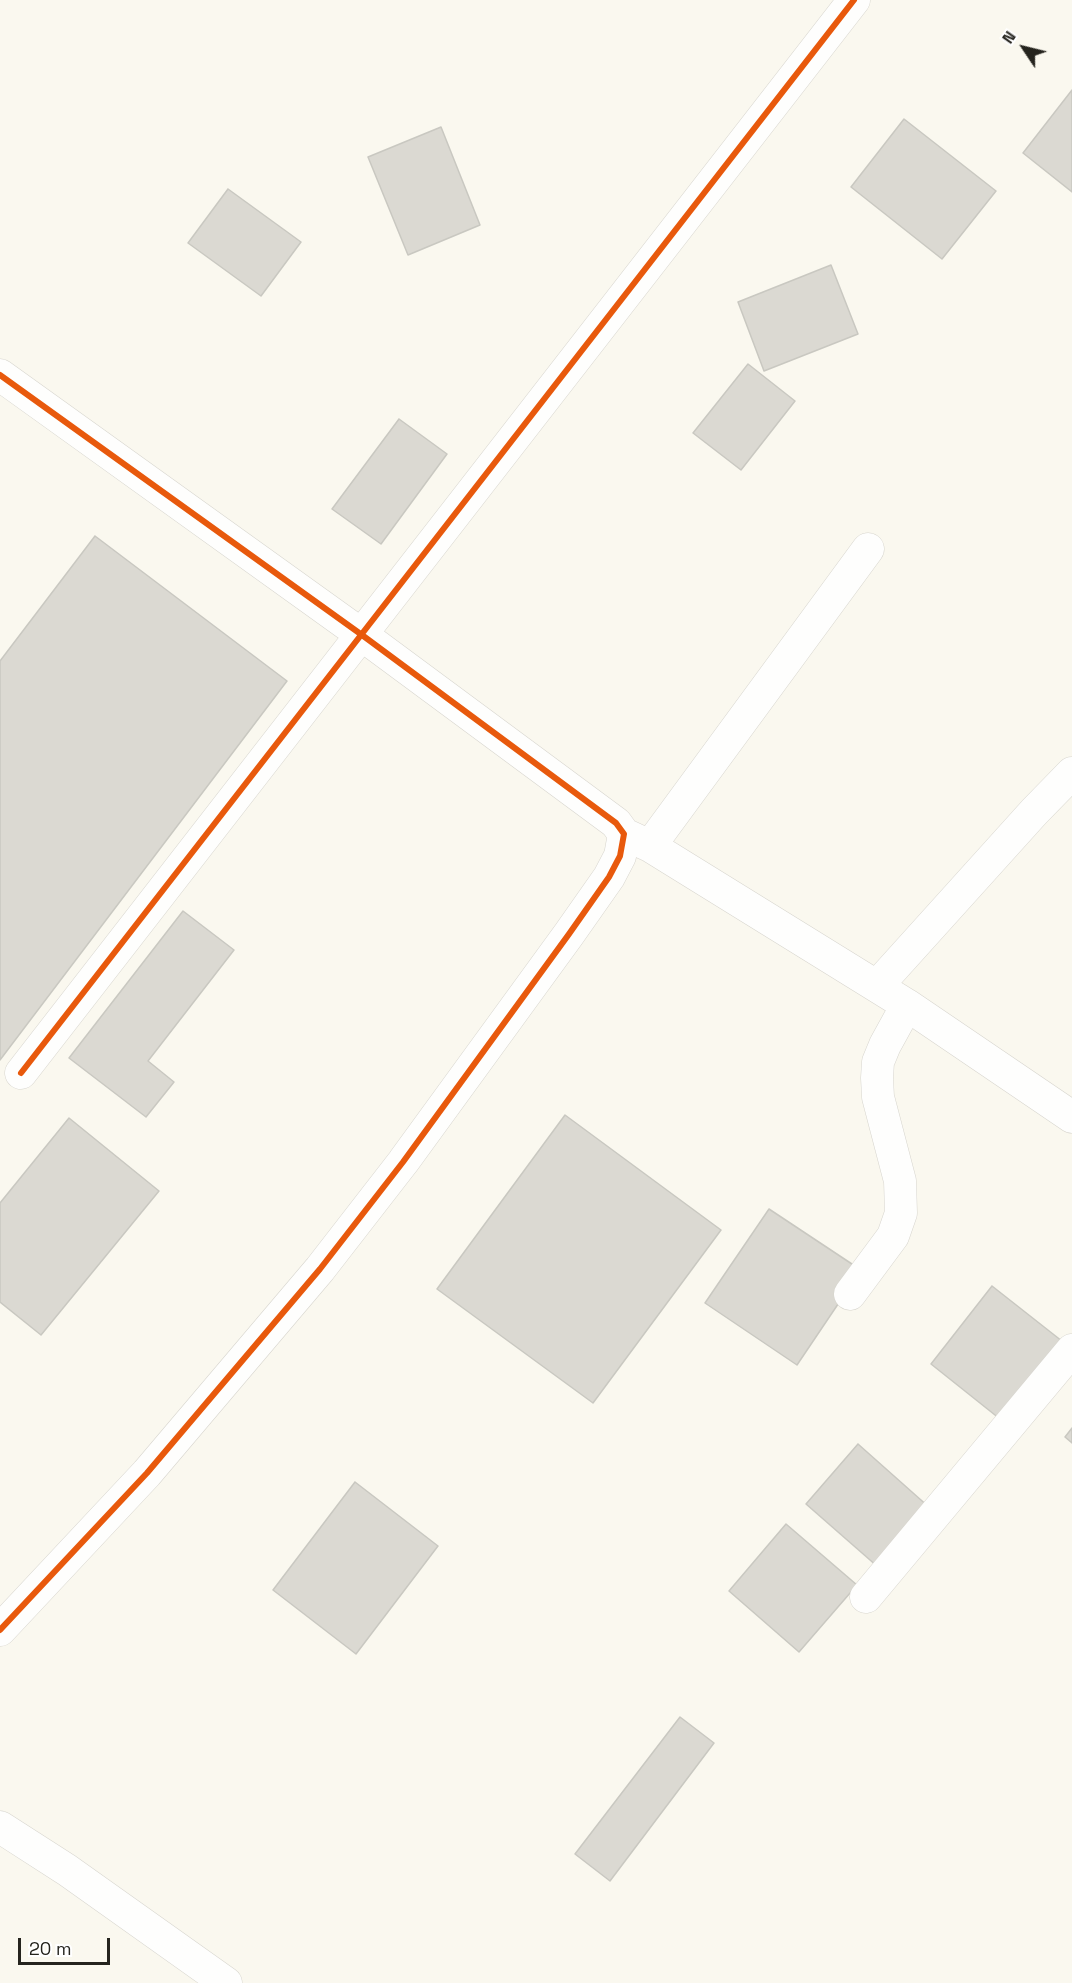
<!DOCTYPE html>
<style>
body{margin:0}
#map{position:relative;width:1072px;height:1983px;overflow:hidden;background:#faf8ef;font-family:"Space Grotesk",sans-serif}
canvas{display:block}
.north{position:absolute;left:994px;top:18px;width:60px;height:60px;-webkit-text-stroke:4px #fff;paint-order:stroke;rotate:305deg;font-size:16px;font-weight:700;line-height:24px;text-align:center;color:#25241e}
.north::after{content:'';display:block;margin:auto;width:21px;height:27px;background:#25241e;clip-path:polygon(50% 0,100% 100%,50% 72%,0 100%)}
.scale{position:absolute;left:18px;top:1938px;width:92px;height:27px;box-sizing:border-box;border:3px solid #25241e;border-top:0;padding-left:8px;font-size:18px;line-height:21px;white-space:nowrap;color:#25241e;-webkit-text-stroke:4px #fff;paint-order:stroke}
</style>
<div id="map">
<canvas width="1072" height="1983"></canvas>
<div class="north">N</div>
<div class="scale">20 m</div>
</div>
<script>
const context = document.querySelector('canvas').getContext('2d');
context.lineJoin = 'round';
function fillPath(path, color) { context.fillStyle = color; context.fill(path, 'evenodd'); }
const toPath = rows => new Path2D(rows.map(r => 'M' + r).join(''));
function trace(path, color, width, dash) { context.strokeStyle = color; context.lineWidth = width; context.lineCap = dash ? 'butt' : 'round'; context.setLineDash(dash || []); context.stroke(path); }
const building = toPath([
 [1072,90,1072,192,1023,153,1072,90],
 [904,119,996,191,942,259,851,187,904,119],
 [441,127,480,225,408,255,368,157,441,127],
 [228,189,301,242,261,296,188,243,228,189],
 [831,265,858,334,764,371,738,302,831,265],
 [748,364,795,401,741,470,693,433,748,364],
 [399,419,447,454,381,544,332,509,399,419],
 [95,536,287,681,0,1060,0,661,95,536],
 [183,911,234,950,148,1061,174,1082,146,1117,69,1058,183,911],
 [565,1115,721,1230,593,1403,437,1289,565,1115],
 [69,1118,159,1191,41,1335,0,1302,0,1203,69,1118],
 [769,1209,861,1270,797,1365,705,1303,769,1209],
 [992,1286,1067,1345,1005,1423,931,1364,992,1286],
 [1072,1428,1072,1443,1065,1437,1072,1428],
 [858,1444,930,1508,878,1567,806,1504,858,1444],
 [355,1482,438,1546,356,1654,273,1590,355,1482],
 [786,1524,857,1585,799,1652,729,1591,786,1524],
 [680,1717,714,1743,610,1881,575,1854,680,1717]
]);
fillPath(building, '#dbd9d2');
trace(building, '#c9c8c1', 1.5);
const street = toPath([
 [0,375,362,635,616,823,624,834,620,856,609,877,569,934,403,1162,320,1269,147,1473,0,1630],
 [624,834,650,846,907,1005,1072,1117],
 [650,846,868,549],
 [877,986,1034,812,1072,773],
 [21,1073,854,0],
 [850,1294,893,1236,901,1213,900,1181,878,1097,877,1078,878,1062,885,1045,907,1005],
 [866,1597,1072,1350],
 [0,1827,67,1870,226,1983]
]);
trace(street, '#d7d5ce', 33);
trace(street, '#fefefd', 32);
trace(toPath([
 [0,375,362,635,616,823,624,834,620,856,609,877,569,934,403,1162,320,1269,147,1473,0,1630],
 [21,1073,854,0]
]), '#e8590c', 6);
</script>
